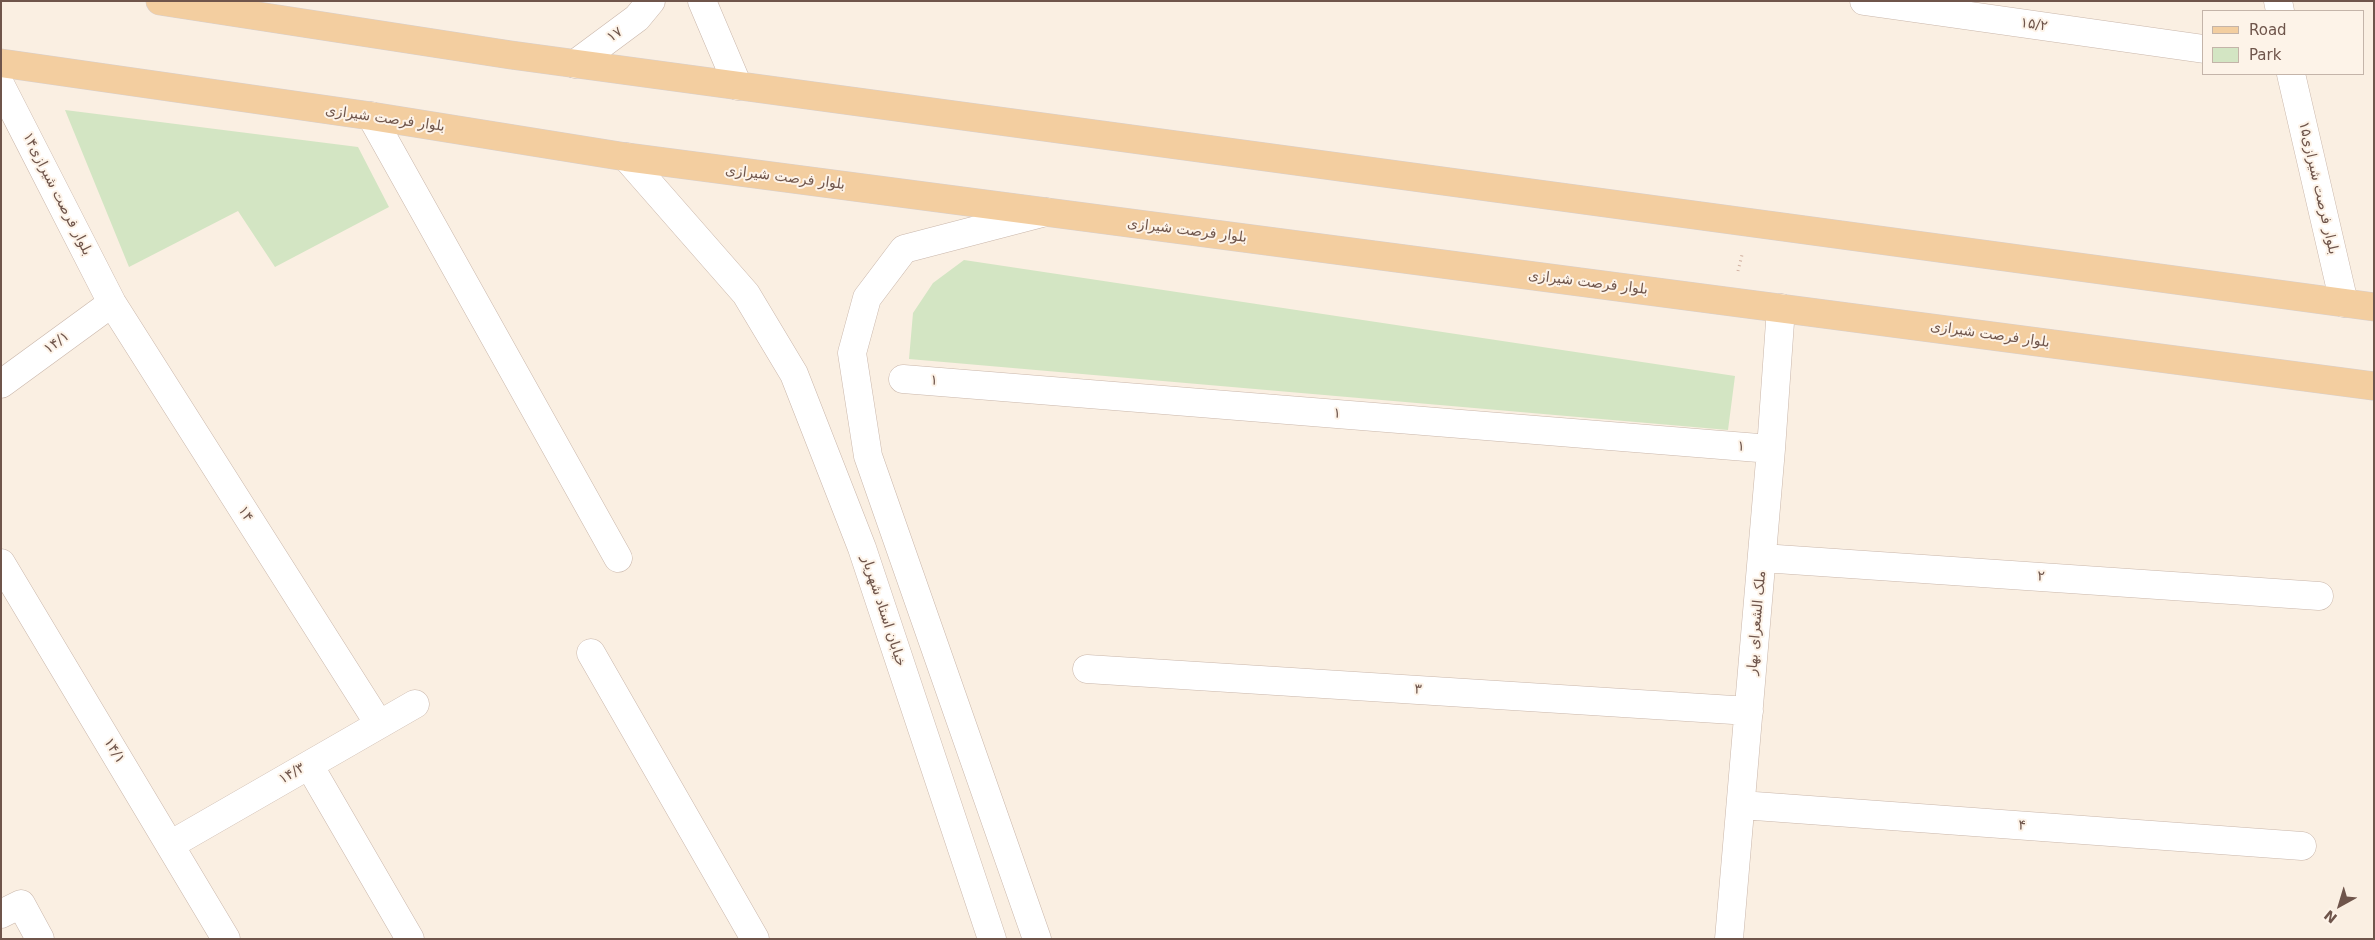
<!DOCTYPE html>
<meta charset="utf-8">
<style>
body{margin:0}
#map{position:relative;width:2375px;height:940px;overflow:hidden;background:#faefe2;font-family:"DejaVu Sans",sans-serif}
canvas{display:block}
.frame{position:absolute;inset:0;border:2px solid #6f554b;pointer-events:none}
.legend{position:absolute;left:2202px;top:10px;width:162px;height:65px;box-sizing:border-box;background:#fdf3e8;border:1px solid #c4b4a9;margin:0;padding:6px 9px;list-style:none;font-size:15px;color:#6f554b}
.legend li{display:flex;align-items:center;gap:10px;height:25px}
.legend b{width:25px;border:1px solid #c4b4a9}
.north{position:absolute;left:2315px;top:880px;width:50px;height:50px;-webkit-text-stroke:4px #fdf3e8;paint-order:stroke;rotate:219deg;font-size:14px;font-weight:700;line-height:20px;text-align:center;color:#6f554b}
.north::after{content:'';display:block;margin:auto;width:18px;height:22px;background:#6f554b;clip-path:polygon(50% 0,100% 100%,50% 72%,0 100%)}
</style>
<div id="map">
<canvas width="2375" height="940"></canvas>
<div class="frame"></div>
<ul class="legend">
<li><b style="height:6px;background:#f3cea0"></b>Road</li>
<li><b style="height:14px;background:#d3e5c3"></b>Park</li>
</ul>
<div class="north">N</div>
</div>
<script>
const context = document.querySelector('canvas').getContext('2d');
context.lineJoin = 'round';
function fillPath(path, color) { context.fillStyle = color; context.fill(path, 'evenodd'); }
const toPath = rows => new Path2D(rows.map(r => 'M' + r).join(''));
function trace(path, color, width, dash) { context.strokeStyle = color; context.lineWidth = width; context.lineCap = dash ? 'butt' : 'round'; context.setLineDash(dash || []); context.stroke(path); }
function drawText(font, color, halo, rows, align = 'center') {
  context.font = font + ' "DejaVu Sans",Cairo,sans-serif'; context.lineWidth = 4; context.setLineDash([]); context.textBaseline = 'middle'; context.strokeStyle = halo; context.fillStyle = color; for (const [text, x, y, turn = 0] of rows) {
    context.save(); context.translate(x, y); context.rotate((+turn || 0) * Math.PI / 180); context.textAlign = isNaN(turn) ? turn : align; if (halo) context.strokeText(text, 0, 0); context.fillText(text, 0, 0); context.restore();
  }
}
fillPath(toPath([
 [65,110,358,147,389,207,275,267,238,211,129,267],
 [964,260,1735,376,1728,430,909,359,913,313,933,283]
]), '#d3e5c3');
const minor = toPath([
 [702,1,738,86],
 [1864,1,2204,49],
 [2278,1,2280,11],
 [575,64,637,18,651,1],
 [2291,74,2344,303],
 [1,86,112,303,379,724],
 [371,116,618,558],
 [626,157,746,294,794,374,862,548,992,939],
 [903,379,1771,449],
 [1,384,112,303],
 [1762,558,2319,596],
 [1,563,226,939],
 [591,653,755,939],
 [1087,669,1749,711],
 [309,765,410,939],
 [1741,805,2302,846],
 [170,845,415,704],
 [1,914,21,904,40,939],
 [1037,939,868,456,852,353,867,298,904,249,1046,212],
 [1729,939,1771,449,1781,308]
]);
const major = toPath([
 [160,1,511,55,2374,307],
 [1,63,371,116,626,157,2374,386]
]);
trace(minor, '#c9b6aa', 29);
trace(major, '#d7cfcd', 29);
trace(toPath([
 [1738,271,1742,255]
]), '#d1b0a0', 3, [1, 4]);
trace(minor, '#fff', 28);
trace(major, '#f3cea0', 28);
drawText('14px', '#6f554b', '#fdf3e8', [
 ["۱۵/۲",2034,25,8],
 ["۱۷",615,35,-36],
 ["بلوار فرصت شیرازی",385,119,8],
 ["بلوار فرصت شیرازی",785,178,7],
 ["بلوار فرصت شیرازی۱۵",2318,188,77],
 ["بلوار فرصت شیرازی۱۴",57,194,63],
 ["بلوار فرصت شیرازی",1187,231,7],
 ["بلوار فرصت شیرازی",1588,283,7],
 ["بلوار فرصت شیرازی",1990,335,8],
 ["۱۴/۱",57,343,-36],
 ["۱",934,381,5],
 ["۱",1337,414,5],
 ["۱",1741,447,5],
 ["۱۴",245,514,58],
 ["۲",2041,577,4],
 ["خیابان استاد شهریار",883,611,72],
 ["ملک الشعرای بهار",1757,623,-85],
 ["۳",1418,690,4],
 ["۱۴/۱",114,751,59],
 ["۱۴/۳",292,774,-30],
 ["۴",2022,826,4]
]);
</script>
